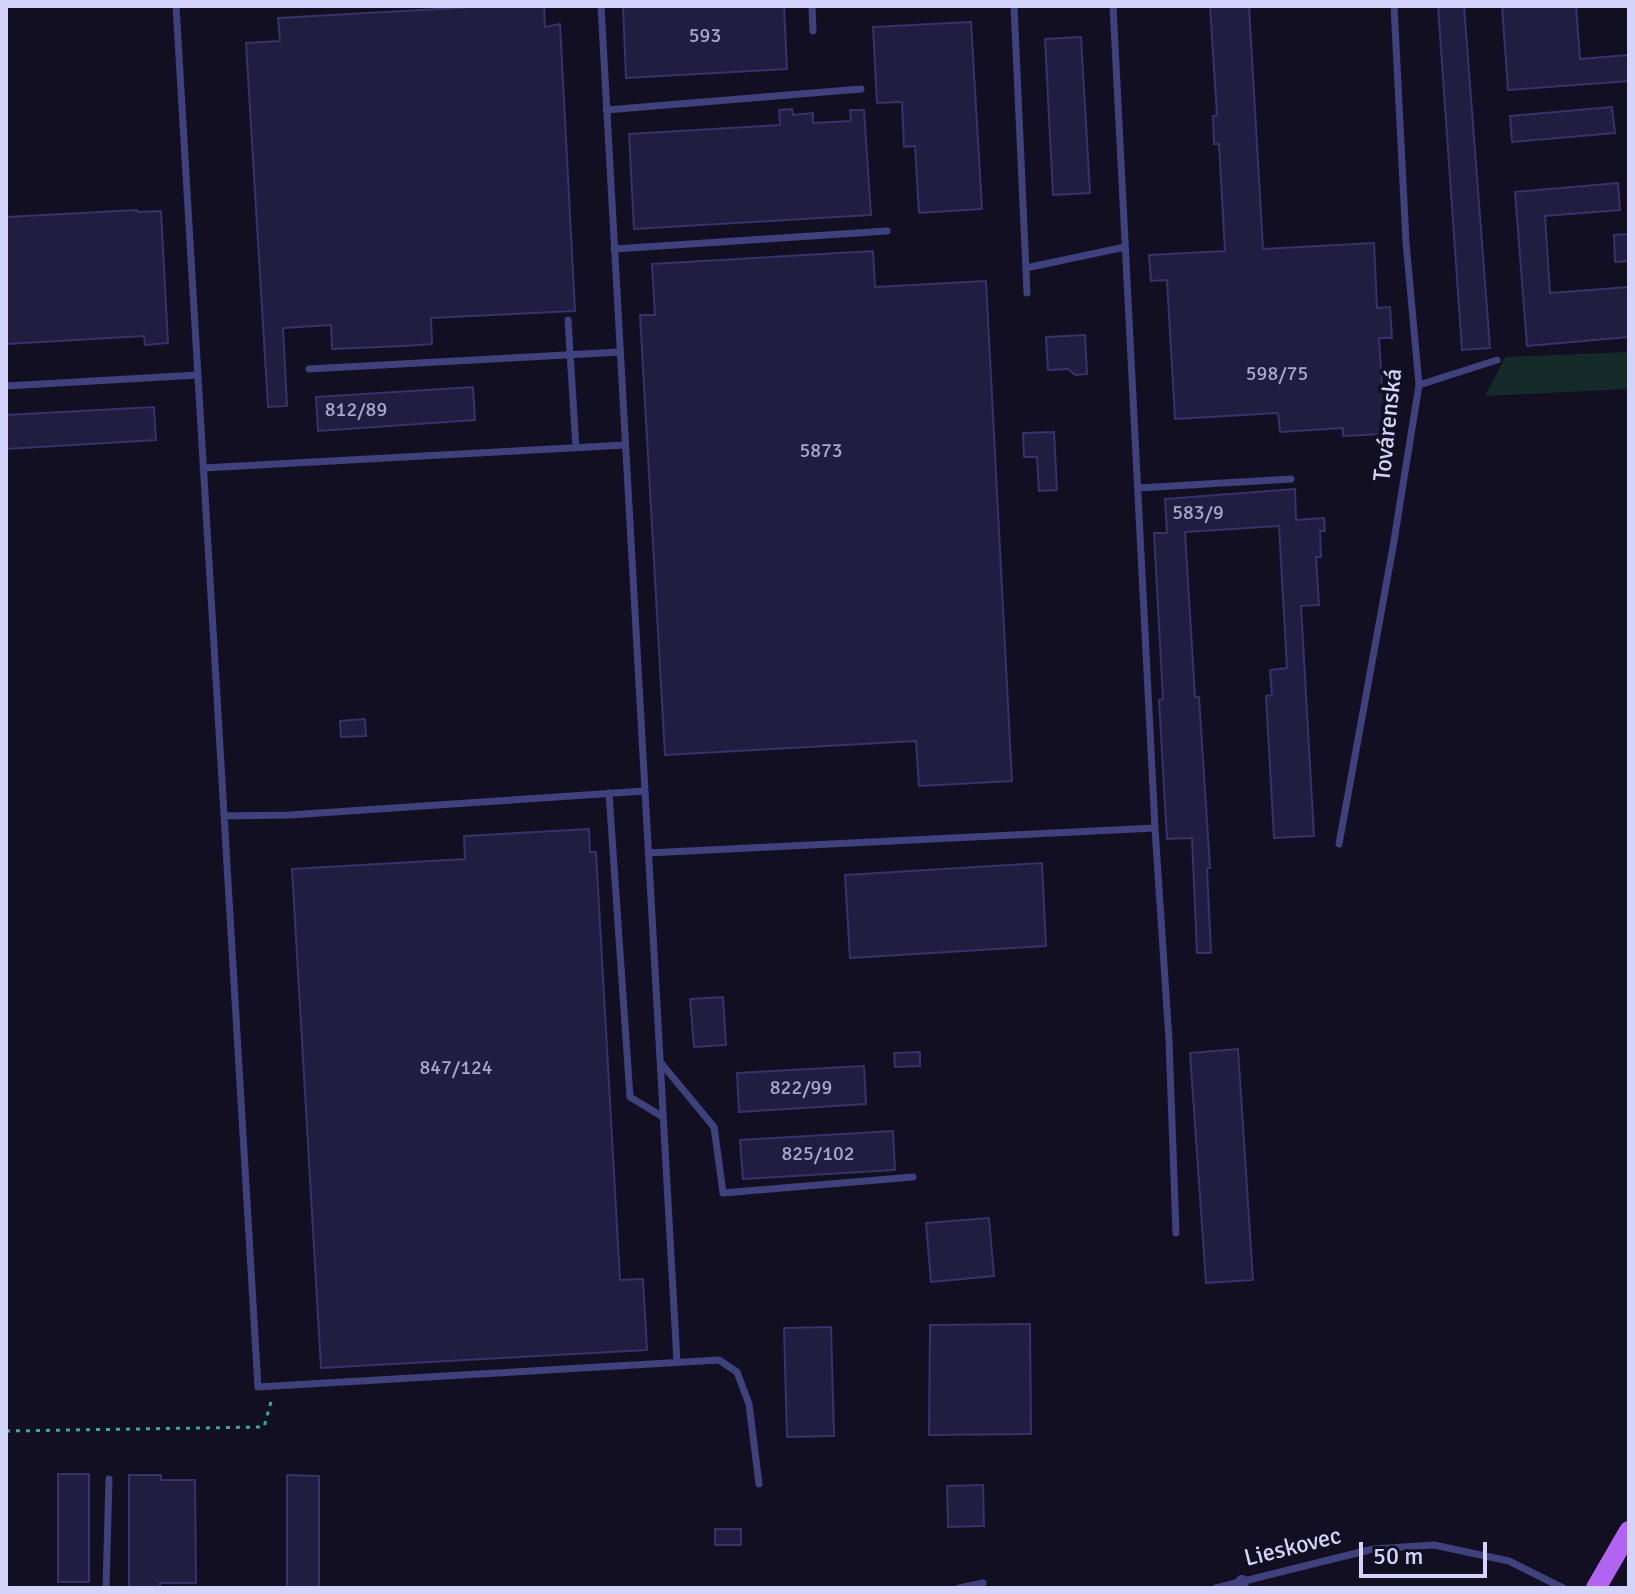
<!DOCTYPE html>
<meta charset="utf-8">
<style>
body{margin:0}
#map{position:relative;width:1635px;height:1594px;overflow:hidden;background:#110f21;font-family:Signika,sans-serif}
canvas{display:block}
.frame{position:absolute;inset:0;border:8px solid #d4d3fb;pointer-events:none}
.scale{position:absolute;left:1359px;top:1542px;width:128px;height:36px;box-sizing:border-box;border:4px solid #d4d3fb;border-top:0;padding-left:10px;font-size:24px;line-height:28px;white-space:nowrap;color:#d4d3fb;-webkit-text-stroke:6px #110f21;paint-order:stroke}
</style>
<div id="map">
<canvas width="1635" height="1594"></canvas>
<div class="frame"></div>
<div class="scale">50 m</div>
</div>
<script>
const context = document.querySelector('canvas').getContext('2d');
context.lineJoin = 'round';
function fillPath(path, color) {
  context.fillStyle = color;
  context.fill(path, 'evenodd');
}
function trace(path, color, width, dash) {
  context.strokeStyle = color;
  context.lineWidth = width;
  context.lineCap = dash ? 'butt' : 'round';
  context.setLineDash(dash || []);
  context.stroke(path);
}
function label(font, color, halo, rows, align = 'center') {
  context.font = font + ' Signika,sans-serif';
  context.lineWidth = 8;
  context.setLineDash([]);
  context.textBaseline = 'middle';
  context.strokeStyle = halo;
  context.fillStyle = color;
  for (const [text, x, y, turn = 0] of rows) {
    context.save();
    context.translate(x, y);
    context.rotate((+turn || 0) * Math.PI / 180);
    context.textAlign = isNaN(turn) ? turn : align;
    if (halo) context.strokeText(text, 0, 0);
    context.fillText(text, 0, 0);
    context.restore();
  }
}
const green = new Path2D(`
 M1629 352V389L1485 396 1505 357Z`);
const building = new Path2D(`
 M491 6H544L545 27 560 24 575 311 431 318 432 344 405 346 332 349 331 325 283 328 287 406 268 407 246 43 280 41 278 18Z
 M623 6H784L787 69 626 78Z
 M1210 6H1249L1263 249 1374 243 1377 308 1390 307 1392 338H1379L1385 434 1343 436V428L1280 432 1278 413 1175 419 1167 280 1151 281 1149 255 1225 251 1219 144H1214L1213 116 1217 115Z
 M1438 6H1464L1490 348 1462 350Z
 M1502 6H1576L1580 59 1629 55V81L1508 90Z
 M971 22 982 209 919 213 915 146 904 147 902 102 877 103 873 27Z
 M1081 37 1090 193 1053 195 1045 39Z
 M1612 107 1615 133 1512 142 1510 116Z
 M792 109 793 115 813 113V123L851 121 850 110H864L871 215 634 229 629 134 780 125 779 110Z
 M1618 183 1620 210 1545 216 1550 293 1629 287V337L1527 346 1515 192Z
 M137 210 138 212 161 211 168 343 145 345 144 336 6 344V217Z
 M1629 234V261L1615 262 1614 235Z
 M873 251 875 287 986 281 1012 781 919 786 916 741 665 755 640 315H655L652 264Z
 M1085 335 1087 374 1075 375 1068 369 1048 370 1046 337Z
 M473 387 475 420 318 431 316 397Z
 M154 407 156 440 6 449V415Z
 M1054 432 1057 490 1039 491 1037 457H1024L1023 433Z
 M1295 489 1296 520 1324 518 1325 531H1320L1321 557H1316L1319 605 1301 606 1314 836 1274 838 1266 696 1272 695 1270 670 1287 668 1279 526 1185 532 1195 697H1199L1210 868H1207L1211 953H1197L1192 838 1167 839 1159 700 1163 699 1154 533H1167L1165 499Z
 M365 719 366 736 341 737 340 721Z
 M589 829 590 852H596L620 1280 643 1279 647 1350 321 1368 292 869 465 859 464 836Z
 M1042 863 1046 946 850 958 845 875Z
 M723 997 726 1045 694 1047 690 999Z
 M1238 1049 1253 1280 1206 1283 1190 1053Z
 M920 1052V1066L895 1067 894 1053Z
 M864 1066 866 1104 739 1112 737 1073Z
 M893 1131 895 1170 743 1179 740 1140Z
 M989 1218 994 1276 931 1282 926 1223Z
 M1030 1324 1031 1434 929 1435 930 1325Z
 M831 1327 834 1436 787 1437 784 1328Z
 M58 1474H89V1582H58Z
 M129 1475H161V1480H195L196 1583H160V1588H129Z
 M287 1475 319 1476V1588H287Z
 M983 1485 984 1526 948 1527 947 1486Z
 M715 1529H741V1545H715Z`);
const path = new Path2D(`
 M6 1431 264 1427 272 1398`);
const service = new Path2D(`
 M176 6 258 1387 719 1360 737 1372 749 1404 759 1484
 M601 6 677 1362
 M812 6 813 31
 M1014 6 1027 293
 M1113 6 1155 828 1169 1040 1176 1233
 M606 110 861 89
 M614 249 887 231
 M1026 268 1125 247
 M568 320 576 448
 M309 369 620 352
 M1419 385 1497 360
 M6 386 198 375
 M203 468 625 445
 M1138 488 1291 479
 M609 793 630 1097 663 1117
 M224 816 290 815 645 791
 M1339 844 1393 547 1419 385 1406 242 1394 6
 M648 853 1155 828
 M661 1063 714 1127 723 1193 913 1177
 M106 1588 109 1479
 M959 1588 983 1583
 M1216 1588 1373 1549 1434 1545 1509 1561 1563 1588`);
const minor = new Path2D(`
 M1241 1588 1242 1582`);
const primary = new Path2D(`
 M1596 1588 1629 1531`);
const numberNames = [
 ["593",705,37],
 ["598/75",1277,375],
 ["812/89",356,411],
 ["5873",821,452],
 ["583/9",1198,514],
 ["847/124",456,1069],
 ["822/99",801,1089],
 ["825/102",818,1155]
];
const streetNames = [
 ["Továrenská",1389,425,-84],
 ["Lieskovec",1293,1548,-14]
];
fillPath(green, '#132a28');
fillPath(building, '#211d40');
trace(building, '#38316a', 2);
trace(path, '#39a999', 3, [4, 6]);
trace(service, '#3f417c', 7);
trace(minor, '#3f417c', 14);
trace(primary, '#b164f1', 20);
label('20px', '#a7a6cc', null, numberNames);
label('24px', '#d4d3fb', '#110f21', streetNames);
</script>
